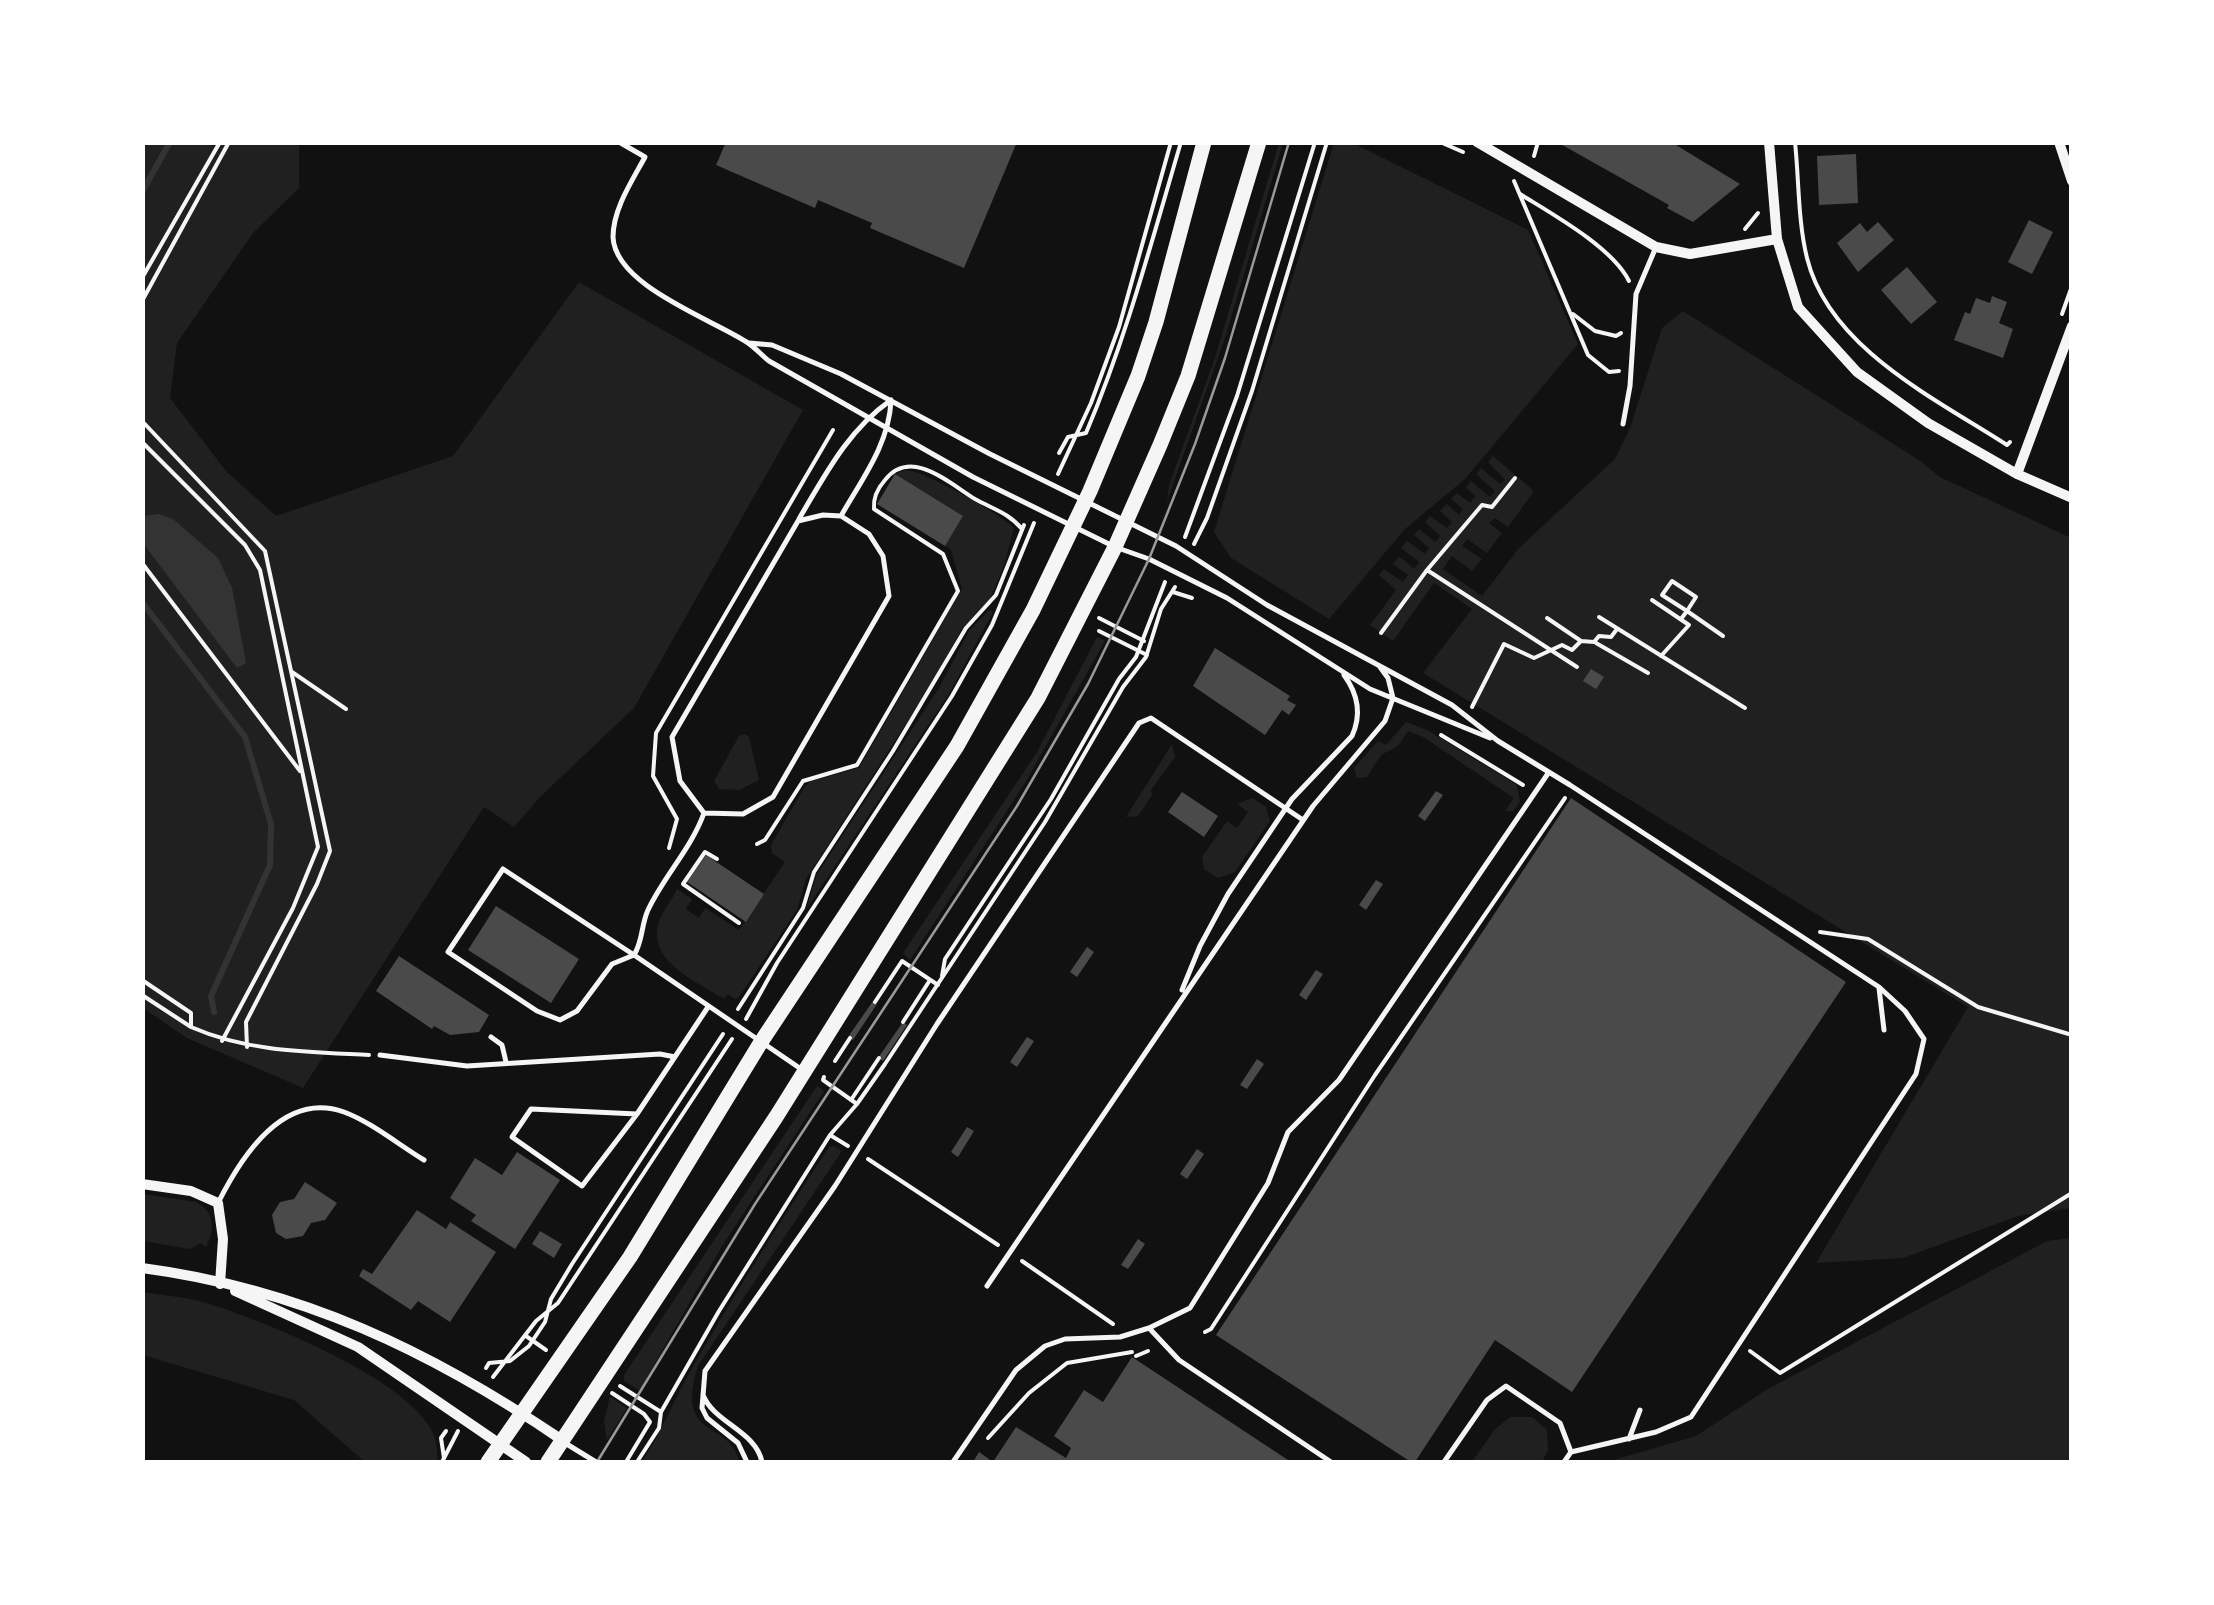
<!DOCTYPE html>
<style>
body{margin:0}
#map{position:relative;width:2214px;height:1605px;overflow:hidden;background:#111;font-family:Commissioner,sans-serif}
canvas{display:block}
.frame{position:absolute;inset:0;border:145px solid #fff;pointer-events:none}
</style>
<div id="map">
<canvas width="2214" height="1605"></canvas>
<div class="frame"></div>
</div>
<script>
const context = document.querySelector('canvas').getContext('2d');
context.lineJoin = 'round';
function fillPath(path, color) {
  context.fillStyle = color;
  context.fill(path, 'evenodd');
}
function trace(path, color, width, dash) {
  context.strokeStyle = color;
  context.lineWidth = width;
  context.lineCap = dash ? 'butt' : 'round';
  context.setLineDash(dash || []);
  context.stroke(path);
}
const green = new Path2D(`
 M143 143H299V188L253 233 177 343 170 398 226 471 276 516 453 456 579 282 803 410 634 708 541 796 514 827 484 807 303 1088 187 1038 143 1008Z
 M1279 143H1283L1225 338 1167 501 1169 485 1215 358Z
 M1334 143H1353L1528 230 1578 344 1465 479 1405 529 1329 619 1231 558 1214 532Z
 M1683 311 1922 462 1940 477 2071 538V1208L2018 1216 1903 1258 1816 1263 1968 1007 1423 673 1472 609 1434 583 1393 641 1370 625 1396 590 1379 575 1384 569 1403 582 1408 575 1393 564 1399 556 1414 569 1419 562 1401 548 1407 541 1425 554 1429 548 1414 535 1419 529 1435 542 1440 536 1425 522 1430 516 1447 528 1452 522 1440 511 1447 504 1459 515 1463 509 1451 499 1457 493 1470 503 1475 496 1466 487 1471 481 1490 497 1495 491 1476 474 1481 468 1500 484 1505 479 1488 462 1493 456 1534 491 1508 527 1495 518 1489 523 1502 533 1487 553 1467 539 1462 546 1482 559 1472 571 1452 556 1443 569 1482 596 1519 548 1615 459 1630 428 1662 328Z
 M906 470C922 470 1004 516 1014 528L1004 566 990 599 961 630 933 682 806 879 797 910 739 997 735 999 728 994 724 999C698 982 649 963 658 925 661 912 672 901 677 889L692 899 686 909 699 918 705 908 739 930 785 862 772 853 771 845 805 786 811 781 859 768 962 589 951 550 945 546 963 516 895 474Z
 M989 610 993 612 949 694 806 910 816 876 939 688 969 631Z
 M1097 637 1105 641 1025 783 910 960 903 953 1037 752Z
 M1406 722 1427 730 1517 785 1520 802 1513 811H1505L1514 798 1423 737 1408 731 1398 746 1381 755 1367 777 1357 778 1354 768 1378 741 1386 745Z
 M745 734 749 737 759 780 739 790 719 789 714 781 739 736Z
 M1172 744 1175 757 1151 790 1152 795 1138 816 1126 817Z
 M1252 798 1266 807 1270 821 1235 872 1218 878 1204 869 1202 857 1227 821 1237 828 1248 812 1237 804Z
 M817 1086 824 1091 722 1246 642 1386 639 1390 624 1381V1375Z
 M834 1146 842 1151 698 1366C673 1442 733 1420 739 1462H642C662 1432 674 1399 692 1368 736 1292 781 1220 829 1147Z
 M143 1194 196 1202C214 1212 216 1229 206 1247L201 1243 190 1249 143 1241Z
 M2071 1238V1462H1607L1696 1436 1766 1390 2047 1241Z
 M142 1292C162 1295 184 1297 203 1302 260 1319 398 1375 429 1426 436 1436 438 1451 437 1462H365L294 1400 143 1355Z
 M610 1397 627 1408 607 1440 604 1421Z
 M1510 1417H1532L1547 1430 1548 1450 1542 1462H1472L1495 1429Z`);
const water = new Path2D(`
 M159 514 173 519 218 558 232 588 246 663 237 668 143 543V516Z`);
const stream = new Path2D(`
 M142 192 170 142
 M142 602 245 737 271 824 270 865 211 996 214 1012`);
const building = new Path2D(`
 M726 142H1017L964 268 870 228 872 223 818 200 815 208 716 165Z
 M1557 142H1671L1740 184 1693 222 1667 208 1669 205Z
 M1856 154 1858 203 1819 205 1817 156Z
 M2029 220 2053 232 2032 274 2008 262Z
 M1878 222 1894 240 1858 272 1837 243 1860 223 1867 232Z
 M1907 267 1937 302 1911 324 1881 290Z
 M1992 296 2007 302 1999 323 2013 329 2003 358 1954 340 1965 312 1970 314 1976 298 1990 303Z
 M895 474 963 516 945 546 877 504Z
 M1215 648 1290 696 1287 700 1296 705 1289 715 1282 710 1265 735 1193 686Z
 M1591 669 1604 677 1596 689 1583 681Z
 M1436 791 1443 795 1425 821 1418 816Z
 M1182 792 1218 816 1204 837 1168 812Z
 M1571 798 1846 982 1572 1392 1495 1340 1415 1462H1411L1216 1335Z
 M706 855 764 894 746 922 687 882Z
 M1376 880 1383 884 1366 910 1359 905Z
 M496 906 579 959 551 1003 468 950Z
 M1087 947 1094 952 1077 977 1070 972Z
 M399 956 489 1015 479 1032 450 1035 434 1026 432 1029 376 991Z
 M1316 970 1323 974 1306 1000 1299 995Z
 M873 1001 877 1004 853 1040 848 1037Z
 M903 1022 907 1025 883 1061 878 1058Z
 M1027 1037 1034 1041 1017 1067 1010 1062Z
 M1257 1059 1264 1064 1247 1089 1240 1085Z
 M967 1127 974 1131 958 1157 951 1152Z
 M1197 1149 1204 1154 1187 1179 1180 1174Z
 M517 1152 560 1180 515 1249 471 1221 476 1215 450 1198 475 1158 502 1175Z
 M305 1182 337 1203 325 1220 311 1223 303 1236 286 1239 276 1233 272 1215 280 1202 294 1199Z
 M417 1210 446 1229 450 1222 496 1252 450 1322 418 1301 411 1310 359 1276 363 1269 372 1274Z
 M540 1231 562 1244 554 1258 532 1244Z
 M1138 1239 1145 1244 1128 1269 1121 1265Z
 M1132 1357 1291 1462H993L1016 1427 1066 1458 1071 1448 1054 1436 1084 1390 1103 1402Z
 M979 1452 993 1462H973Z`);
const path = new Path2D(`
 M1440 142 1463 152
 M1795 142C1799 180 1798 222 1807 258 1829 348 1936 399 2007 445L2010 442
 M1534 156 1538 142
 M1514 181 1588 355 1609 372 1619 371
 M1520 194C1552 214 1612 247 1629 281
 M1745 229 1758 213
 M142 278 220 142
 M142 301 229 142
 M1573 314 1595 331 1616 336 1621 333
 M2062 314 2072 286
 M142 421 265 551 330 851 317 884 246 1022 247 1047
 M142 442 245 545 260 570 318 847 293 908 222 1041
 M1059 453 1068 437 1086 433C1126 339 1152 240 1181 142
 M1058 474 1091 403 1119 327 1171 142
 M1185 537 1237 396 1315 142
 M1194 544 1207 518 1252 391 1327 142
 M142 563 300 771
 M1427 570 1577 667
 M1672 581 1696 597 1687 611 1662 595Z
 M1173 592 1192 598
 M1652 600 1689 625 1661 656
 M1599 617 1745 708
 M1099 618 1144 641
 M1547 618 1581 641
 M1681 619 1687 611 1723 636
 M1099 631 1147 655
 M1381 633 1427 570 1482 505 1492 507 1515 478
 M1596 643 1648 673
 M292 672 346 709
 M1472 707 1504 644 1534 658 1562 645 1572 650 1581 641 1594 642 1599 636 1611 637 1617 629
 M1441 735 1523 785
 M757 844 765 840 803 781 857 765 958 591 943 554 874 509C873 498 877 489 885 480 911 447 949 483 975 499 993 509 1009 513 1022 529
 M669 848 677 819 653 776 656 733 833 430
 M717 859 705 852 683 884 739 923
 M1820 932 1868 939 1978 1007 2072 1035
 M942 976 945 959 1051 799 1119 679 1136 657 1165 582
 M142 980 191 1013V1027C248 1052 308 1052 369 1055
 M142 995 191 1027
 M875 1002 902 961 938 985
 M738 1009 803 908 814 872 893 751 966 628 996 595 1024 525
 M746 1019 777 963 952 696 992 625 1034 523
 M903 1022 930 980
 M835 1061 850 1038
 M824 1077 823 1080 857 1104
 M851 1100 879 1058
 M830 1135 848 1146
 M868 1159 998 1245
 M1022 1261 1113 1324
 M1205 1332 1211 1329 1375 1075 1565 798
 M526 1336 546 1350
 M1750 1351 1780 1373 2072 1193
 M1136 1356 1148 1351
 M486 1368 489 1363 510 1361 529 1346 545 1322 551 1299 572 1264 723 1034
 M493 1377 536 1321 558 1303 732 1039
 M620 1386 661 1412 659 1428 637 1462
 M612 1393 644 1414 650 1422 626 1462
 M661 1412 719 1311 830 1135 857 1104 885 1064 1045 822 1123 687 1146 657 1161 609 1175 587
 M988 1438 1029 1393 1067 1363 1132 1352
 M444 1458 441 1438 446 1431
 M442 1462 458 1431`);
const service = new Path2D(`
 M619 142 645 157C632 181 613 209 613 237 615 285 709 318 745 341 754 346 761 355 769 361L973 477 1115 547 1149 559 1227 598 1370 689 1490 738
 M749 343 772 345 841 374 990 454 1176 546 1267 605 1452 705 1498 741 1570 785 1879 987 1905 1011 1924 1039 1916 1074 1691 1417 1656 1432 1571 1452 1564 1462
 M1623 424 1630 386 1636 294 1656 247
 M823 515 841 516 869 534 883 556 889 596 773 797 743 814 704 813 680 781 672 737 798 521Z
 M841 516C862 479 889 444 891 401
 M799 519C825 475 848 430 891 400
 M704 813C691 849 664 876 648 910 641 925 643 941 634 955L801 1069
 M503 869 634 955 612 964 577 1011 560 1020 537 1011 448 952Z
 M1879 988 1884 1030
 M1182 990 1200 946 1228 894 1292 799 1352 736C1362 714 1358 694 1344 675
 M491 1037 502 1045 506 1062
 M380 1055 467 1066 660 1054 675 1057
 M637 1114 531 1109 512 1137 582 1186 637 1114 708 1007
 M218 1203C241 1157 283 1090 344 1112 371 1122 399 1145 424 1160
 M987 1286 1313 806 1385 721 1393 698 1388 678 1380 667
 M1149 1328 1179 1360 1331 1462
 M703 1395C714 1423 756 1431 762 1462
 M1629 1439 1640 1410
 M565 1443 596 1462
 M747 1462 738 1443 707 1418 702 1408 705 1371 835 1186 937 1024 1139 723 1151 718 1303 820
 M953 1462 1016 1370 1045 1346 1065 1339 1120 1337 1149 1328 1190 1308 1268 1183 1288 1132 1339 1080 1549 772
 M1444 1462 1487 1400 1506 1386 1560 1423 1571 1452`);
const minor = new Path2D(`
 M1477 142 1656 247 1690 254 1777 239 1798 307 1857 372 1928 423 2017 474 2072 498
 M1769 142 1777 239
 M2059 142 2072 181
 M2017 474 2072 326
 M142 1184 191 1191 218 1203 223 1239 220 1284
 M142 1268C301 1289 431 1351 562 1440
 M235 1291 358 1347 526 1462`);
const secondary = new Path2D(`
 M488 1462 630 1257 761 1042 957 746 1033 610 1090 491 1138 376 1156 322 1204 142
 M548 1462 776 1117 1038 698 1115 547 1160 445 1188 376 1259 142`);
const tram = new Path2D(`
 M597 1462 755 1204 1017 806 1088 684 1149 559 1195 444 1225 358 1289 142`);
fillPath(green, '#202020');
fillPath(water, '#333');
trace(stream, '#333', 6);
fillPath(building, '#4a4a4a');
trace(path, '#f5f5f5', 4);
trace(service, '#f5f5f5', 5);
trace(minor, '#f5f5f5', 10);
trace(secondary, '#f5f5f5', 15);
trace(tram, '#9a9a9a', 2.5);
</script>
